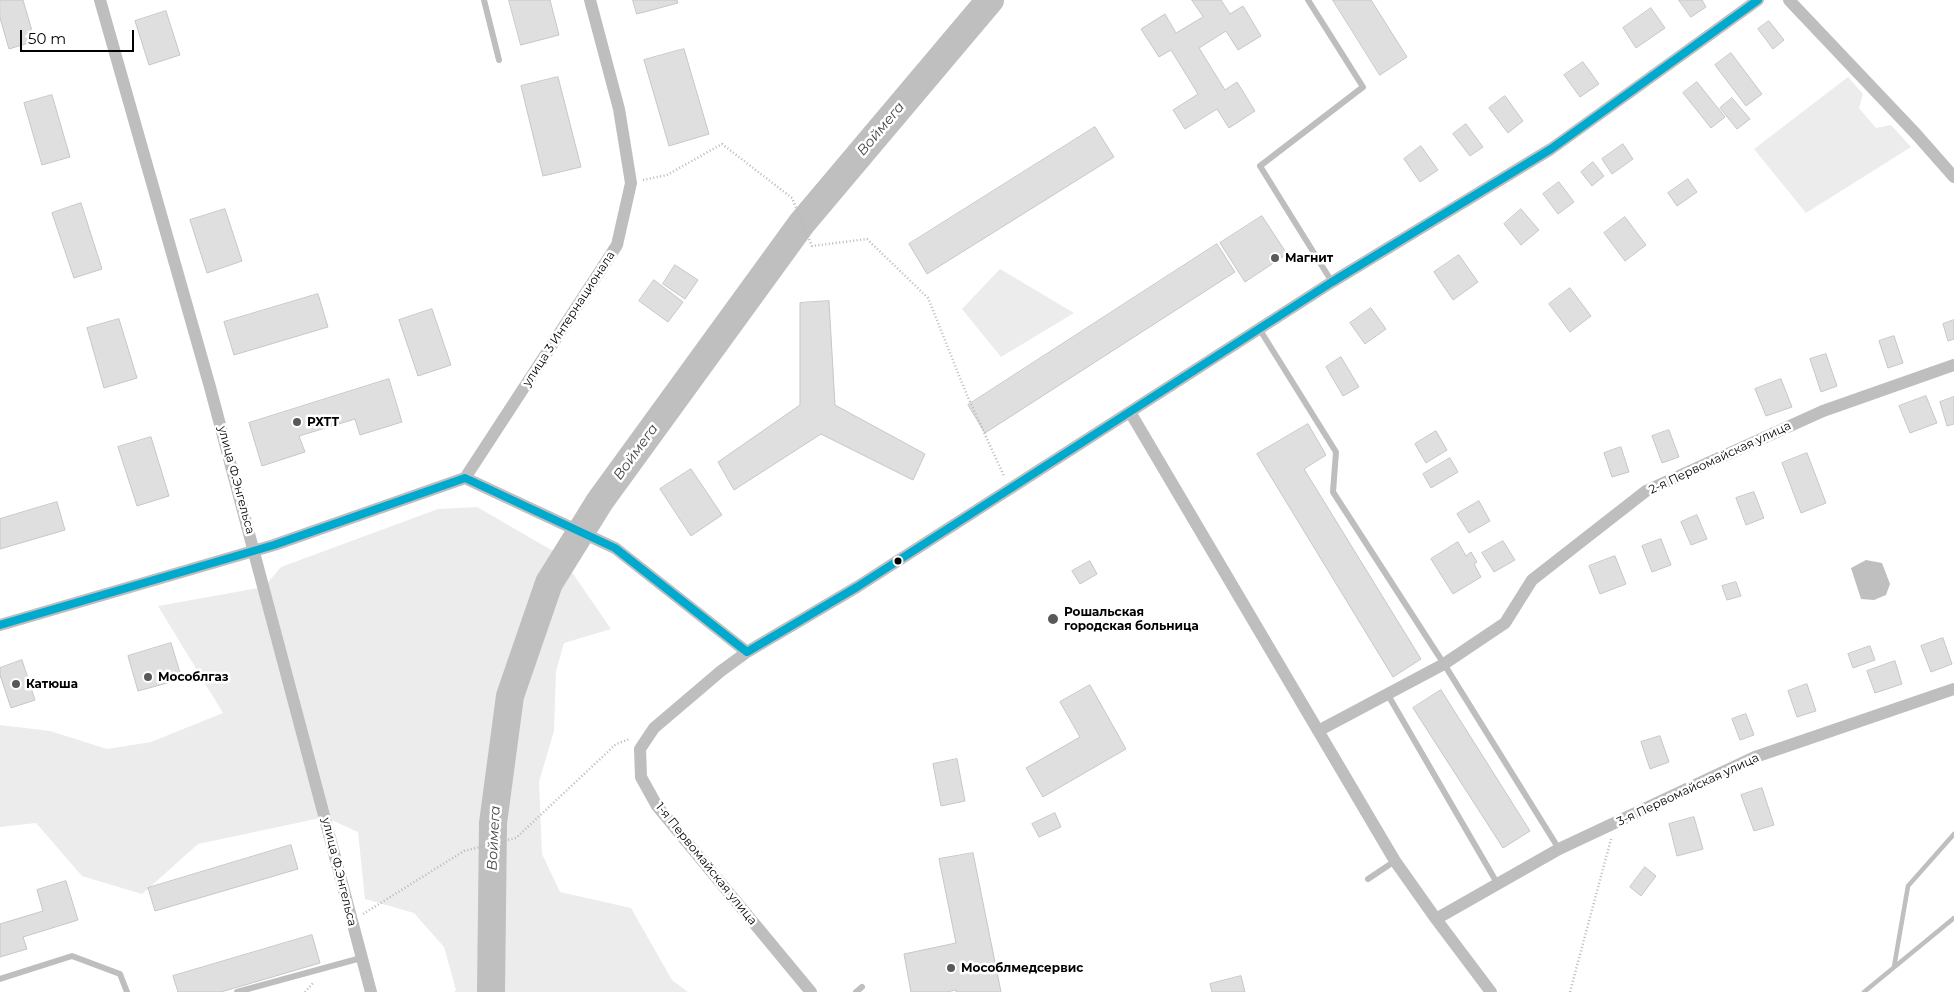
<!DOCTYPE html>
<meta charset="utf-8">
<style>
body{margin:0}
#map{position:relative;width:1954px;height:992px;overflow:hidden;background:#fff;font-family:Montserrat,sans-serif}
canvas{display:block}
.scale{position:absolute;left:20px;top:30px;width:114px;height:22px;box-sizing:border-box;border:2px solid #000;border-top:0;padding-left:6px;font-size:15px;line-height:18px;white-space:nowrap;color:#000;-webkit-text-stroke:4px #fff;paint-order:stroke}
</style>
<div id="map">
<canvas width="1954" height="992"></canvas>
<div class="scale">50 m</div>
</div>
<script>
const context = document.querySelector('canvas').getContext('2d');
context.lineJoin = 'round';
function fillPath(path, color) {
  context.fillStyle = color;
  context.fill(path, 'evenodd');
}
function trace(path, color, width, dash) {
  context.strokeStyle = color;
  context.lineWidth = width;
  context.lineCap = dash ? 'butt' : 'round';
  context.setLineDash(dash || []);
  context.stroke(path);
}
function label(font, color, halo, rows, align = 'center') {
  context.font = font + ' Montserrat,sans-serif';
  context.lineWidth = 5;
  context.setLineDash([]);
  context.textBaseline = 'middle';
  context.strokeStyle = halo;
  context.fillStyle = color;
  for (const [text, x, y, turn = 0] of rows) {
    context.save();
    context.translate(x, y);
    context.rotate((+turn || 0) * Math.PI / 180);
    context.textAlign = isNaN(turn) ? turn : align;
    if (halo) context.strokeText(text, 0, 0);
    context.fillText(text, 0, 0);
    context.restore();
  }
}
const green = new Path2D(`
 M1848 77 1863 94 1859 108 1876 128 1891 125 1911 147 1806 213 1754 149Z
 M1000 269 1074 313 1001 357 962 309Z
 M477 507 560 555 611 629 564 643 556 671 554 731 539 782 542 854 560 892 631 908 672 980 688 992H454L456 990 444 947 414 913 365 899 358 832 325 817 198 844 142 894 82 876 36 823 0 827V725L50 731 107 749 151 742 223 713 158 606 264 587 281 567 438 509Z`);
const water = new Path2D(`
 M1866 560 1882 563 1890 584 1886 595 1874 600 1861 599 1851 568Z`);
const stream = new Path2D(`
 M1894 967 1908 886 1954 834
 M1864 992 1954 918`);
const river = new Path2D(`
 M491 992 493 823 510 696 549 583 600 501 802 223 990 0`);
const building = new Path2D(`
 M0 0H23L35 41 9 49 0 18Z
 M509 0H550L559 35 521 45Z
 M633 0H677L678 3 637 14Z
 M1192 0H1221L1230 14 1243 6 1261 36 1238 50 1226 31 1199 48 1225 90 1237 82 1255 111 1229 128 1217 109 1185 129 1173 110 1198 94 1171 50 1159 57 1141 29 1165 14 1176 33 1203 17Z
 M1333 0H1371L1407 57 1380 75Z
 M1679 0H1702L1706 7 1691 17Z
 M1651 8 1665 28 1636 48 1623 28Z
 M166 11 180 55 149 65 135 21Z
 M1769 21 1784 40 1773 49 1758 29Z
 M684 49 709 134 669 146 644 60Z
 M1731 53 1762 94 1746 106 1715 65Z
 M1583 62 1599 84 1580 97 1564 75Z
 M558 77 581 167 543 176 521 86Z
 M1697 82 1725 117 1711 128 1683 93Z
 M52 95 70 157 42 165 24 103Z
 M1505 96 1523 121 1508 133 1489 108Z
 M1732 98 1750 119 1737 129 1720 108Z
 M1466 124 1483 147 1470 156 1453 134Z
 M1095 127 1114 157 927 274 909 244Z
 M1623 144 1633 159 1612 174 1602 159Z
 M1421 146 1438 170 1420 182 1404 159Z
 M1593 162 1604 176 1592 186 1581 172Z
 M1688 179 1697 192 1677 206 1668 193Z
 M1559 182 1574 202 1558 214 1543 194Z
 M81 203 102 269 74 278 52 213Z
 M225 209 242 261 207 273 190 220Z
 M1521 209 1539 230 1521 245 1504 224Z
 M1262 216 1287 254 1245 282 1220 243Z
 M1625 217 1646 245 1625 261 1604 233Z
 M1217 244 1235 272 985 433 968 405Z
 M1459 255 1478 282 1453 300 1434 272Z
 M675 265 698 280 685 299 663 284Z
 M654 280 683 302 668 322 639 301Z
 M1570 288 1591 316 1570 332 1549 304Z
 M318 294 328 327 234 355 224 322Z
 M829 301 835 405 925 454 913 480 821 434 734 490 718 462 800 405V303Z
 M1371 308 1386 329 1365 344 1350 323Z
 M432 309 451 365 418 376 399 320Z
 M119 319 137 378 104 388 87 328Z
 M1954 320V339L1948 341 1943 324Z
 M1894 336 1903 363 1888 368 1879 341Z
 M1826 354 1837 386 1821 392 1810 359Z
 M1341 357 1359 387 1343 396 1326 367Z
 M389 379 402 422 360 435 355 419 299 436 305 452 262 466 249 423Z
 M1781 379 1792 407 1766 416 1755 389Z
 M1926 396 1937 423 1910 433 1899 406Z
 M1954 397V424L1947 426 1940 402Z
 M1308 424 1326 455 1304 469 1421 659 1393 677 1257 454Z
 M1669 430 1679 457 1662 463 1652 436Z
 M1436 431 1447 450 1426 463 1415 444Z
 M151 437 169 496 137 506 118 447Z
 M1621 447 1629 472 1612 477 1604 453Z
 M1807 453 1826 503 1801 513 1782 463Z
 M1450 458 1458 472 1431 488 1423 474Z
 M691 469 722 515 691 536 660 489Z
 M1754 492 1764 518 1746 525 1736 498Z
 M1479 501 1490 521 1469 533 1457 514Z
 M57 502 65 530 0 549V519Z
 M1697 515 1707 539 1691 545 1681 522Z
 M1661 539 1671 565 1652 572 1642 546Z
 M1503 541 1515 560 1494 572 1482 553Z
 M1458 542 1466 556 1471 552 1477 562 1474 564 1481 577 1453 594 1431 559Z
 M1615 556 1626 584 1600 594 1589 566Z
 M1090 561 1097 574 1080 584 1072 571Z
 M1736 582 1741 596 1727 600 1722 586Z
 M1943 638 1952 664 1931 672 1921 646Z
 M171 643 182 679 138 691 128 656Z
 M1870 646 1875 660 1853 668 1848 654Z
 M22 660 35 700 11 708 0 675V668Z
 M1895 661 1902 684 1875 693 1867 671Z
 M1807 684 1816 711 1797 717 1788 691Z
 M1090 685 1126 749 1043 797 1026 768 1080 737 1060 702Z
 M1441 690 1530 831 1503 848 1413 708Z
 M1746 714 1754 735 1740 740 1732 719Z
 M1660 736 1669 762 1650 769 1641 742Z
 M957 759 965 801 941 806 933 764Z
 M1762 788 1774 825 1754 831 1741 795Z
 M1055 813 1061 827 1039 837 1032 824Z
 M1694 817 1703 849 1677 856 1669 824Z
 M291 845 298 869 155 911 148 888Z
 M973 853 1001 992H956V990L947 992H911L904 954 956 943 939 859Z
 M1645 867 1656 876 1641 896 1630 887Z
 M66 881 78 920 23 937 27 949 0 957V924L43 911 37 890Z
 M312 935 320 963 221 992H178L173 976Z
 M1241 976 1245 992H1212L1210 984Z`);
const path = new Path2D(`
 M643 180 667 175 722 144 792 198 812 246 867 239 928 298 966 393 1004 476
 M363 914 464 851 516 838 616 744 630 739
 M305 992 314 982
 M1570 992 1611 839`);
const lane = new Path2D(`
 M484 0 499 60
 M1308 0 1363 87 1260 166 1332 282
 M1260 330 1336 452 1333 492 1444 664 1559 849
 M1388 695 1497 883
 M1368 879 1395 861
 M0 979 72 956 120 974 127 992
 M237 992 361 958
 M856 992 862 987`);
const street = new Path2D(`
 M100 0 210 387 371 992
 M1789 0 1916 134 1954 177
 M1130 412 1395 861 1436 919 1491 992
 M465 478 617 245 631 183 619 109 590 0
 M0 625 274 545 465 478 615 548 747 652
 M1318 731 1444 664 1505 623 1532 580 1646 491 1823 411 1954 365
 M1436 919 1559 849 1755 757 1954 689
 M811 992 657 806 641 777 640 749 654 728 721 671 747 652 857 587 1332 282 1551 149 1758 0`);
const bus1 = new Path2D(`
 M0 625 274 545 465 478 615 548 747 652 857 587 1332 282 1551 149 1758 0`);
const markers = [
 [1275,258,5,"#595959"],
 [297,422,5,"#595959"],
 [898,561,4.5,"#000"],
 [1053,619,6,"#595959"],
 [148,677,5,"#595959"],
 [16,684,5,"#595959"],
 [951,968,5,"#595959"]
];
const poiNames = [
 ["Магнит",1285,258],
 ["РХТТ",307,422],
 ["Рошальская",1064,612],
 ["городская больница",1064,626],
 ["Мособлгаз",158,677],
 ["Катюша",26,684],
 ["Мособлмедсервис",961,968]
];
const streetNames = [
 ["улица 3 Интернационала",569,319,-57],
 ["2-я Первомайская улица",1720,458,-25],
 ["улица Ф.Энгельса",236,480,75],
 ["3-я Первомайская улица",1688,790,-25],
 ["1-я Первомайская улица",706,864,51],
 ["улица Ф.Энгельса",339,872,76]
];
const waterNames = [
 ["Воймега",881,129,-50],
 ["Воймега",636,452,-54],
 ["Воймега",494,838,-87]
];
fillPath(green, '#ececec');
fillPath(water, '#bfbfbf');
trace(stream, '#bfbfbf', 4.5);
trace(river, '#bfbfbf', 28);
fillPath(building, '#dfdfdf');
trace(building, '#c7c7c7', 1);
trace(path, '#b9b9b9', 2.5, [1, 2.5]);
trace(lane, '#bebebe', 6);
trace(street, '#bebebe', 12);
trace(bus1, '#00a9ce', 8);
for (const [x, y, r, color] of markers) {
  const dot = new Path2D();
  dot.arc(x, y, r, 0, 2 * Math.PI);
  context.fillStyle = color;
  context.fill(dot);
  trace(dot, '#fff', 2);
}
label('bold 12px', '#000', '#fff', poiNames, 'left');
label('12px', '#000', '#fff', streetNames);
label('italic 14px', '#444', '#fff', waterNames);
</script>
